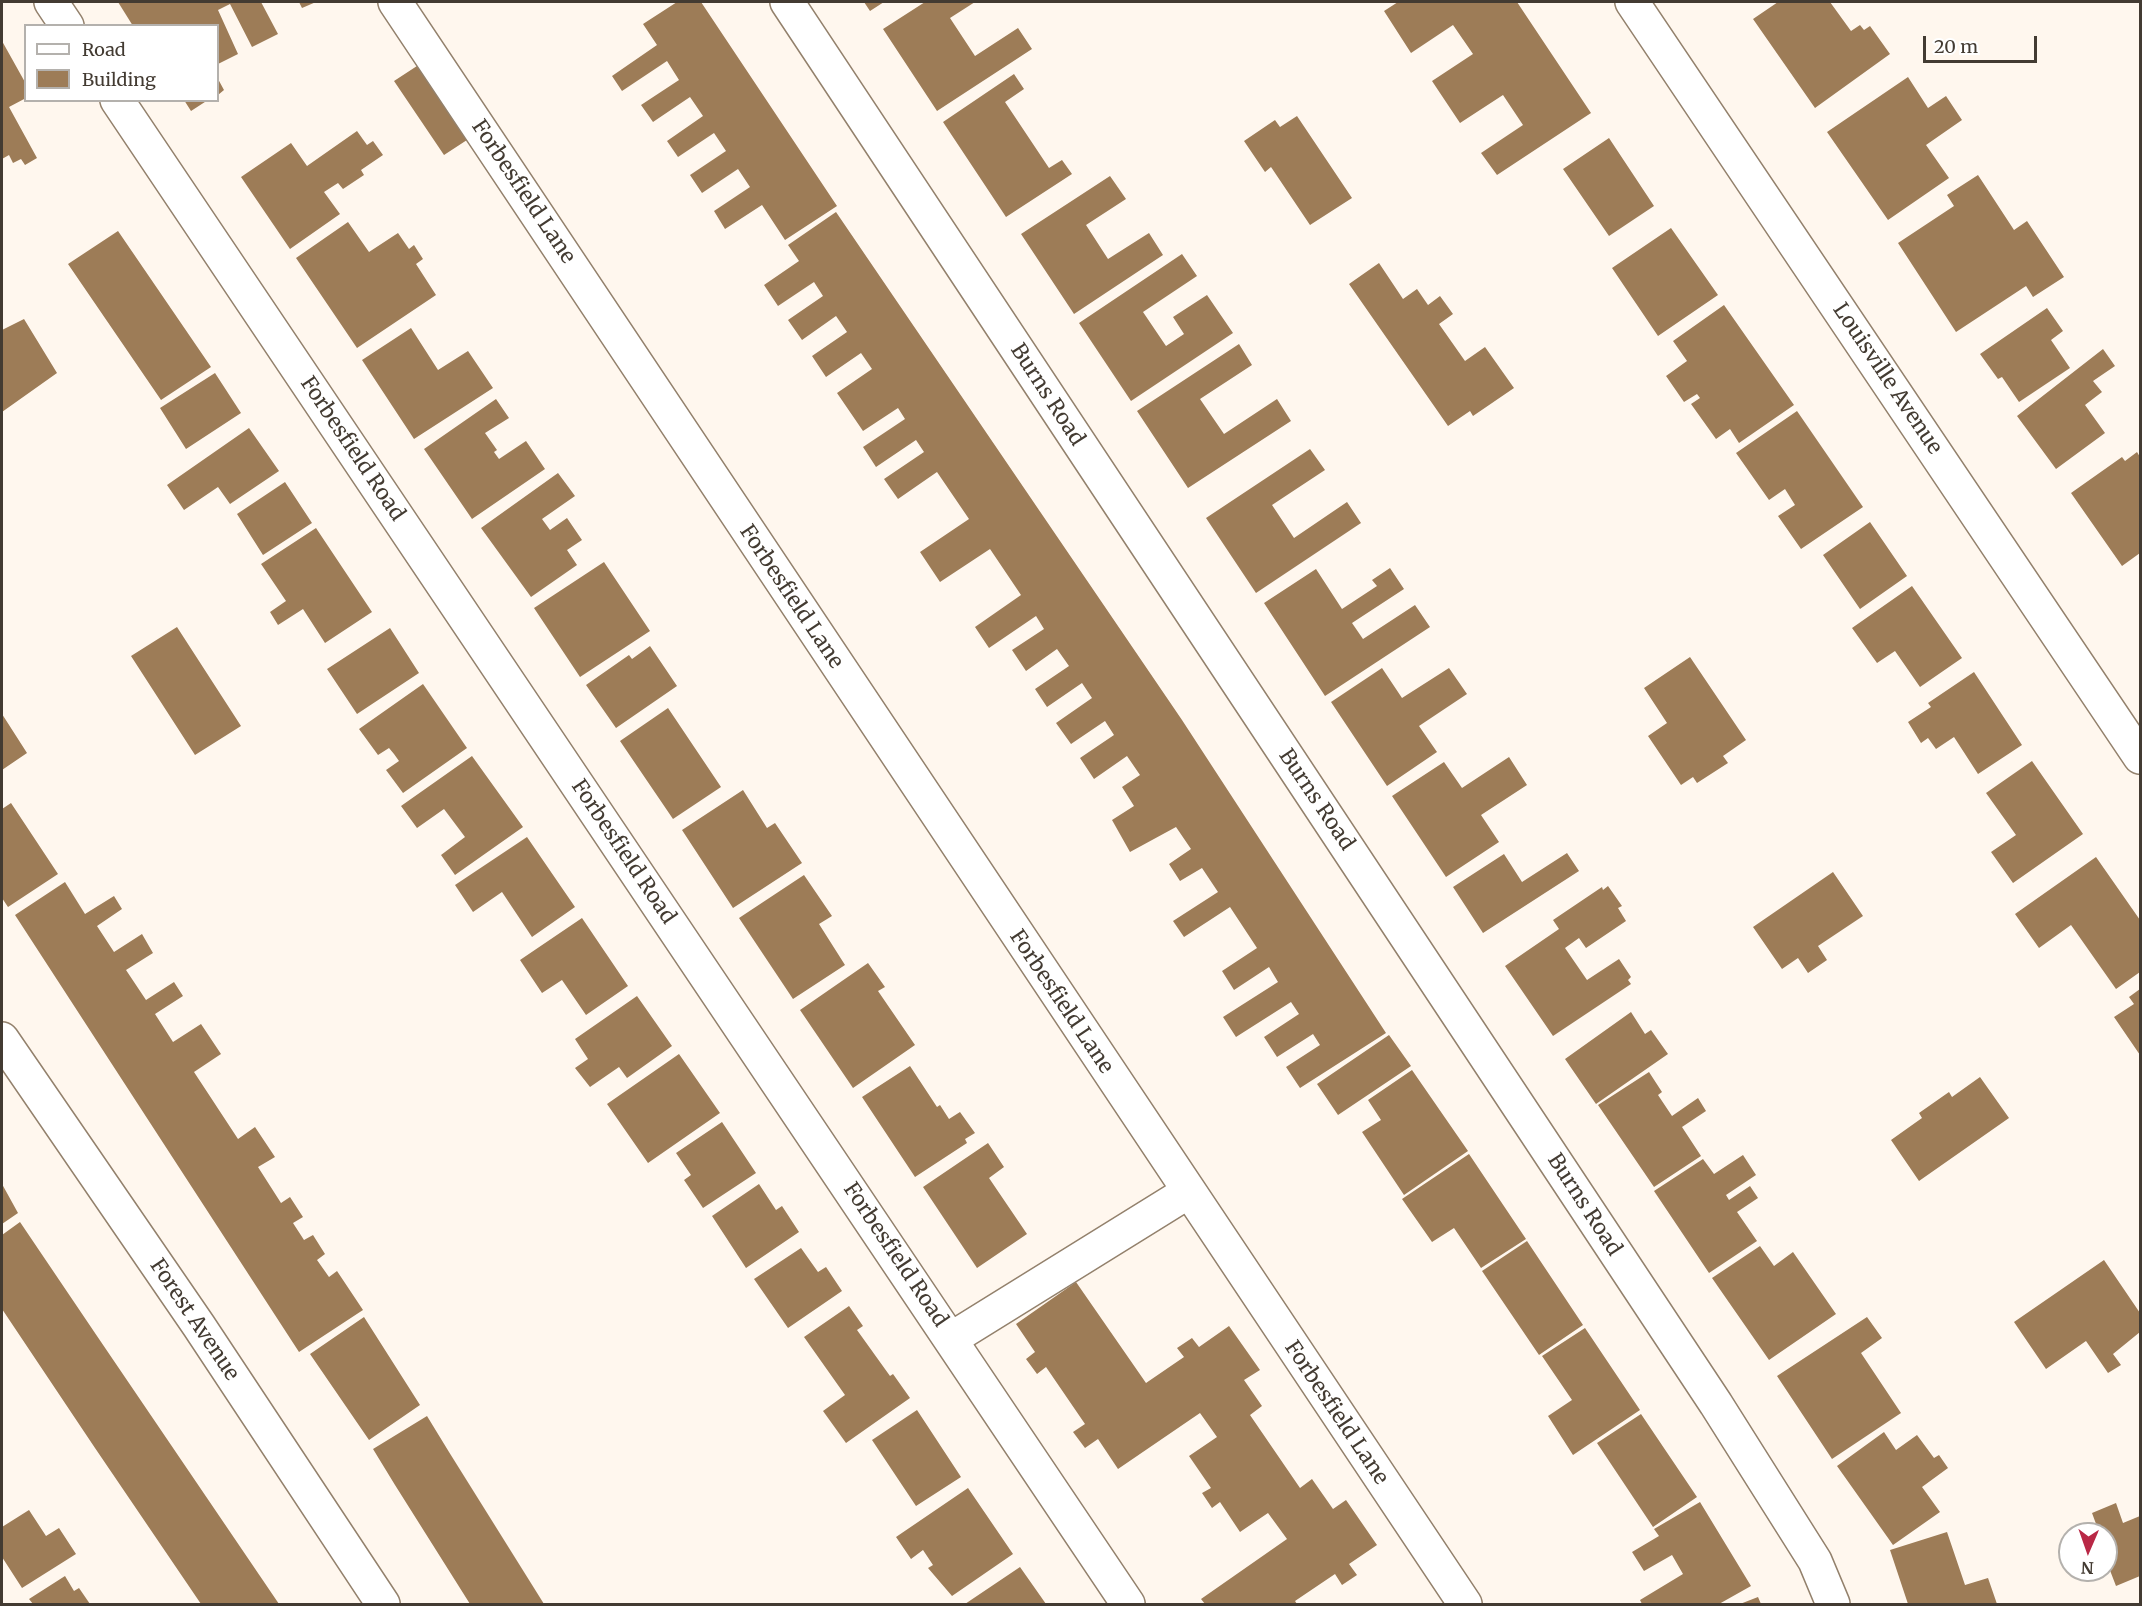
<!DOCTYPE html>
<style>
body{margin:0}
#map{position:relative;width:2142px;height:1606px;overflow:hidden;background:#fff7ee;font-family:Merriweather,serif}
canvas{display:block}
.frame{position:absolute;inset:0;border:3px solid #433b32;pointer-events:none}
.legend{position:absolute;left:24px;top:24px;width:195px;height:78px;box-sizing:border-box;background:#fff;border:2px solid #b4b1ad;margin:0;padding:8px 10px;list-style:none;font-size:18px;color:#433b32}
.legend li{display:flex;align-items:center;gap:12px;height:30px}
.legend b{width:30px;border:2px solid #b4b1ad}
.north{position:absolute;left:2058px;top:1522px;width:60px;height:60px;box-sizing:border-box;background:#fff;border:2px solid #b4b1ad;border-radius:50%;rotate:182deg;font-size:16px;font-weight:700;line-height:24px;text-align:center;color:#433b32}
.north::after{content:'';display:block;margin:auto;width:21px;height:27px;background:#b92846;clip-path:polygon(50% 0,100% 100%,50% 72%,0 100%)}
.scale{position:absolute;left:1923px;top:36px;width:114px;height:27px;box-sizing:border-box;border:3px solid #433b32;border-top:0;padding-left:8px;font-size:18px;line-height:21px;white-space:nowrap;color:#433b32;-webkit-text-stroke:4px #fff;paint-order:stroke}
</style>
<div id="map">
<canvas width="2142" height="1606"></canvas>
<div class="frame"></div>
<ul class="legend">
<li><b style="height:8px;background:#fff"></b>Road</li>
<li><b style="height:16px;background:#9d7c57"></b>Building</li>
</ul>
<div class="north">N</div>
<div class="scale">20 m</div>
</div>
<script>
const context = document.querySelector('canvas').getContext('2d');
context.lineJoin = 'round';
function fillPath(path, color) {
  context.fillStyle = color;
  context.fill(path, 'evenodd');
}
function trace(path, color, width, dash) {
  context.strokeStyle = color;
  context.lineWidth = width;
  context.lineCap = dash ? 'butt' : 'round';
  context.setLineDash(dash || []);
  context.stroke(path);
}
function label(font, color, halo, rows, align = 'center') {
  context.font = font + ' Merriweather,serif';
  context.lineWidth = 6;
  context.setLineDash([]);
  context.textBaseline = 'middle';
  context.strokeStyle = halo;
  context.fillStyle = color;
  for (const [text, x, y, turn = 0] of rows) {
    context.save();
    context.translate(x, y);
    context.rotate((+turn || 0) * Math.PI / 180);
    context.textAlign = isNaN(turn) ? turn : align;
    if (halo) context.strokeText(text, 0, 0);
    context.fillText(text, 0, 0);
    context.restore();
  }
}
const building = new Path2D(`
 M118 2H261L278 34 252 47 230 4 218 10 238 54 218 64V26H133Z
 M299 2H316L302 8Z
 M677 2H701L837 206 785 240 762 205 725 229 714 211 750 187 738 169 702 193 690 175 726 151 714 133 678 157 667 141 703 116 690 97 653 122 641 105 679 80 667 61 622 91 612 76 657 45 643 24Z
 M864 2H884L870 11Z
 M925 2H975L950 18 975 56 1018 28 1032 49 937 111 883 29Z
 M1398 2H1517L1591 113 1497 175 1481 153 1523 125 1503 95 1460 123 1432 81 1473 54 1453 25 1411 53 1384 11Z
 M1778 2H1830L1851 31 1860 25 1864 30 1870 26 1890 54 1815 108 1753 19Z
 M2 41 26 84V98L9 107 37 158 25 165 21 159 13 163 9 155 2 159Z
 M417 66 467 140 444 155 394 81Z
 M1014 74 1024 89 1005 102 1049 168 1062 160 1072 174 1006 217 943 122Z
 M1908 77 1928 108 1946 96 1962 120 1926 145 1949 178 1888 220 1827 132Z
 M218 79 224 90 218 95Z
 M184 100H208L191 111Z
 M1297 116 1352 198 1310 225 1271 167 1265 172 1244 141 1275 120 1280 127Z
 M357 131 367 145 373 141 383 155 361 170 364 175 343 189 338 183 324 192 340 214 290 249 241 177 291 143 307 166Z
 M1609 138 1654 206 1609 236 1563 169Z
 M1978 175 2014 230 2027 221 2064 277 2033 297 2026 286 1956 332 1898 243 1954 206 1947 195Z
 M1110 176 1126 199 1086 225 1108 259 1149 233 1163 255 1074 314 1021 234Z
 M836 212 1182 720 1386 1033 1300 1088 1286 1067 1320 1045 1313 1034 1277 1057 1264 1037 1299 1014 1291 1002 1236 1037 1223 1017 1278 982 1269 967 1234 990 1222 971 1257 948 1230 907 1184 937 1173 921 1218 892 1202 868 1180 881 1169 864 1191 849 1176 827 1130 852 1112 820 1134 806 1122 787 1140 775 1127 756 1094 779 1080 758 1114 735 1105 721 1071 744 1056 723 1092 698 1082 683 1047 707 1035 689 1069 666 1057 649 1026 671 1012 650 1044 629 1036 616 989 648 975 627 1021 595 990 549 940 582 920 552 969 519 937 472 898 499 884 479 924 452 916 440 876 467 863 447 905 419 898 408 863 431 837 393 872 369 861 353 826 377 812 356 847 332 836 316 802 340 788 320 823 296 814 282 778 306 764 285 799 261 788 245Z
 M348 222 369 252 398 233 409 249 414 245 423 259 416 264 436 295 357 348 296 258Z
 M1671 228 1718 295 1658 336 1612 268Z
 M118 231 211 367 161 400 68 264Z
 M1182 254 1197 276 1143 312 1166 346 1184 334 1173 317 1207 295 1233 333 1131 401 1079 323Z
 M1379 263 1403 299 1417 289 1428 305 1440 296 1453 314 1439 324 1465 361 1485 347 1514 388 1473 416 1470 411 1448 426 1349 284Z
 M1724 305 1794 405 1739 443 1730 429 1716 439 1691 404 1700 398 1697 394 1684 402 1666 376 1687 361 1673 341Z
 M2047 308 2063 331 2051 340 2070 368 2019 402 2002 377 1998 379 1980 354Z
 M24 319 57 373 2 412V330Z
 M411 328 438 370 468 351 493 388 414 439 362 360Z
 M1239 344 1252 365 1200 399 1224 434 1277 399 1291 421 1188 488 1137 411Z
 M2103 349 2115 366 2093 381 2102 392 2085 405 2105 433 2056 469 2017 416Z
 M215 373 241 413 186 449 160 408Z
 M496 399 509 418 485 433 497 450 494 452 499 459 526 441 545 469 472 519 424 449Z
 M1797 411 1863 507 1801 549 1778 516 1795 505 1785 489 1769 500 1736 453Z
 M249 428 279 471 230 504 218 487 184 510 167 485Z
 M1310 449 1325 470 1272 505 1294 538 1347 502 1361 523 1256 593 1206 518Z
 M2137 452 2140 457V553L2122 566 2071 493 2122 457 2125 461Z
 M558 473 575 496 542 519 550 530 567 518 582 540 567 550 577 565 531 597 481 528Z
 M285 482 312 523 263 555 237 514Z
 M1870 522 1907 576 1860 609 1823 555Z
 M316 528 372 612 325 643 303 609 278 625 270 612 286 601 261 564Z
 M604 562 650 631 580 677 534 608Z
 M1390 568 1404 589 1352 623 1363 639 1415 605 1430 627 1325 696 1264 603 1316 569 1342 609 1377 586 1372 580Z
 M1912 586 1962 658 1920 687 1895 651 1877 663 1852 628Z
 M177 627 241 726 195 755 131 656Z
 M390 628 419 673 357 714 327 669Z
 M650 646 677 686 616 728 586 685 629 655 632 659Z
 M1690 657 1746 740 1723 756 1728 763 1697 783 1693 777 1681 785 1648 736 1667 723 1644 688Z
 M1382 668 1402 698 1449 668 1467 694 1419 726 1437 752 1387 786 1331 702Z
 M1974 672 2022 745 1978 774 1954 737 1936 749 1928 738 1921 743 1908 722 1931 707 1928 703Z
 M423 684 467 748 403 793 386 770 399 761 394 754 389 748 378 755 359 729Z
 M668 708 721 787 673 819 620 741Z
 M2 714 27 753 2 770Z
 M472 756 523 827 455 875 441 855 465 837 444 809 417 828 401 806Z
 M1509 757 1527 785 1481 815 1499 842 1446 877 1392 796 1444 762 1462 788Z
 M2032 761 2083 834 2013 883 1991 852 2016 835 1986 793Z
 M743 790 767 828 775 823 802 863 733 908 682 830Z
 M11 803 58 874 8 907 2 898V809Z
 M527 837 575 907 532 937 502 892 473 912 455 885Z
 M1567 853 1579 871 1483 933 1453 887 1504 854 1522 882Z
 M2096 857 2140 920V972L2116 989 2071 925 2039 948 2015 914Z
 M1833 872 1863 916 1818 946 1827 960 1808 973 1798 958 1782 969 1753 927Z
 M804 875 832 916 819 924 845 965 793 999 739 918Z
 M65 882 85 914 114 896 122 909 97 926 114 952 142 934 153 953 126 970 146 1000 174 982 183 996 155 1014 173 1042 201 1024 221 1054 194 1072 238 1139 255 1127 275 1157 258 1167 281 1203 290 1197 303 1217 293 1223 304 1240 313 1235 325 1254 317 1260 329 1277 337 1271 363 1310 299 1352 15 915Z
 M1608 886 1622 906 1618 908 1626 921 1586 948 1579 938 1565 948 1587 980 1619 959 1631 977 1628 980 1631 984 1553 1036 1505 966 1559 929 1553 920 1602 887 1603 890Z
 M582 918 628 986 586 1015 562 980 542 993 520 960Z
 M868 963 885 987 878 991 915 1045 853 1088 800 1010Z
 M2140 989V1055L2114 1017 2134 1004 2129 997Z
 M637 996 672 1046 627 1078 619 1067 590 1087 575 1068 588 1059 575 1039Z
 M1631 1012 1645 1034 1651 1030 1668 1054 1596 1104 1565 1059Z
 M1389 1035 1411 1066 1338 1115 1317 1084Z
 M679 1054 720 1113 648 1163 607 1104Z
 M910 1066 937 1107 940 1105 949 1119 960 1112 975 1133 965 1139 967 1143 915 1177 862 1097Z
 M1412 1070 1468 1151 1404 1195 1362 1132 1381 1120 1368 1100Z
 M1649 1072 1662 1092 1658 1095 1672 1116 1698 1098 1706 1111 1682 1127 1701 1156 1654 1187 1598 1105Z
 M1980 1077 2009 1118 1919 1181 1891 1140 1922 1118 1919 1113 1949 1092 1952 1097Z
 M722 1122 756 1173 703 1208 684 1180 691 1175 676 1153Z
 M988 1143 1004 1167 989 1178 1027 1234 977 1268 923 1187Z
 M1469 1154 1526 1239 1481 1268 1454 1228 1432 1242 1402 1199Z
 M1743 1155 1756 1175 1726 1195 1729 1200 1750 1186 1758 1198 1737 1212 1757 1241 1709 1273 1654 1191 1703 1159 1714 1174Z
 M2 1184 18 1213 2 1224Z
 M759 1184 776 1210 782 1206 799 1232 746 1268 712 1216Z
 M20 1222 97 1336 279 1604H201L95 1448 2 1309V1235Z
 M1527 1241 1583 1325 1539 1355 1482 1271Z
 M1760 1246 1774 1266 1793 1252 1836 1314 1769 1360 1712 1278Z
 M801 1248 818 1272 826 1267 842 1291 788 1328 754 1279Z
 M2104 1260 2140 1313V1332L2113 1354 2121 1365 2108 1373 2086 1341 2046 1369 2014 1322Z
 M1076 1282 1146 1383 1184 1357 1177 1348 1192 1338 1199 1347 1229 1326 1260 1370 1244 1380 1262 1406 1250 1415 1300 1488 1312 1479 1333 1509 1346 1500 1377 1545 1349 1564 1357 1575 1342 1585 1335 1574 1295 1601 1297 1604H1205L1201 1599 1287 1539 1268 1513 1240 1532 1220 1502 1212 1508 1202 1493 1211 1488 1189 1456 1217 1437 1200 1413 1118 1469 1098 1439 1085 1448 1073 1432 1085 1424 1046 1367 1037 1374 1026 1359 1035 1352 1016 1324Z
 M849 1306 863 1326 857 1330 890 1376 893 1374 910 1398 846 1443 823 1411 845 1395 804 1337Z
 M364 1317 420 1405 369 1440 310 1354Z
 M1867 1317 1882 1338 1861 1353 1901 1413 1832 1459 1777 1376Z
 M1585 1328 1640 1410 1573 1455 1548 1416 1572 1400 1542 1356Z
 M917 1410 961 1477 916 1506 872 1440Z
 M1641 1414 1697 1497 1653 1527 1597 1443Z
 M427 1416 449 1452 544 1604H470L395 1485 373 1449Z
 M1884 1432 1896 1450 1917 1435 1934 1458 1939 1455 1948 1468 1922 1487 1940 1512 1893 1545 1837 1466Z
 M968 1488 1013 1554 952 1596 928 1568 933 1565 923 1550 911 1559 896 1537Z
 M1700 1502 1751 1586 1719 1604H1642L1640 1600 1683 1574 1672 1555 1644 1571 1632 1552 1659 1536 1654 1529Z
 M2116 1503 2123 1523 2140 1516V1576L2116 1586 2106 1560V1534H2093L2099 1532 2092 1513Z
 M29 1510 46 1536 59 1528 76 1554 22 1588 2 1557V1527Z
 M1947 1532 1965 1585 1988 1578 1997 1604H1908L1890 1550Z
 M1020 1567 1046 1604H965Z
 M65 1576 74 1591 79 1588 90 1604H33L29 1599Z
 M1758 1597 1761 1604H1740Z`);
const minor = new Path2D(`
 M51 2 67 26
 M395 2 1465 1604
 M787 2 1716 1404 1815 1561 1833 1604
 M1632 2 2140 757
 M117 100 1128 1604
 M2 1039 199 1326 383 1604
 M951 1339 1188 1192`);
const streetNames = [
 ["Forbesfield Lane",523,192,56],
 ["Louisville Avenue",1887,379,56],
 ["Burns Road",1047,395,57],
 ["Forbesfield Road",352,449,56],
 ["Forbesfield Lane",791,597,56],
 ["Burns Road",1316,800,56],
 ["Forbesfield Road",623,852,56],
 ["Forbesfield Lane",1061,1002,56],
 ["Burns Road",1584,1205,57],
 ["Forbesfield Road",895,1255,56],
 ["Forest Avenue",194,1320,56],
 ["Forbesfield Lane",1336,1413,56]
];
fillPath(building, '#9d7c57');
trace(minor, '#93816c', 36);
trace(minor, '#fff', 33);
label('21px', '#433b32', '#fff', streetNames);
</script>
